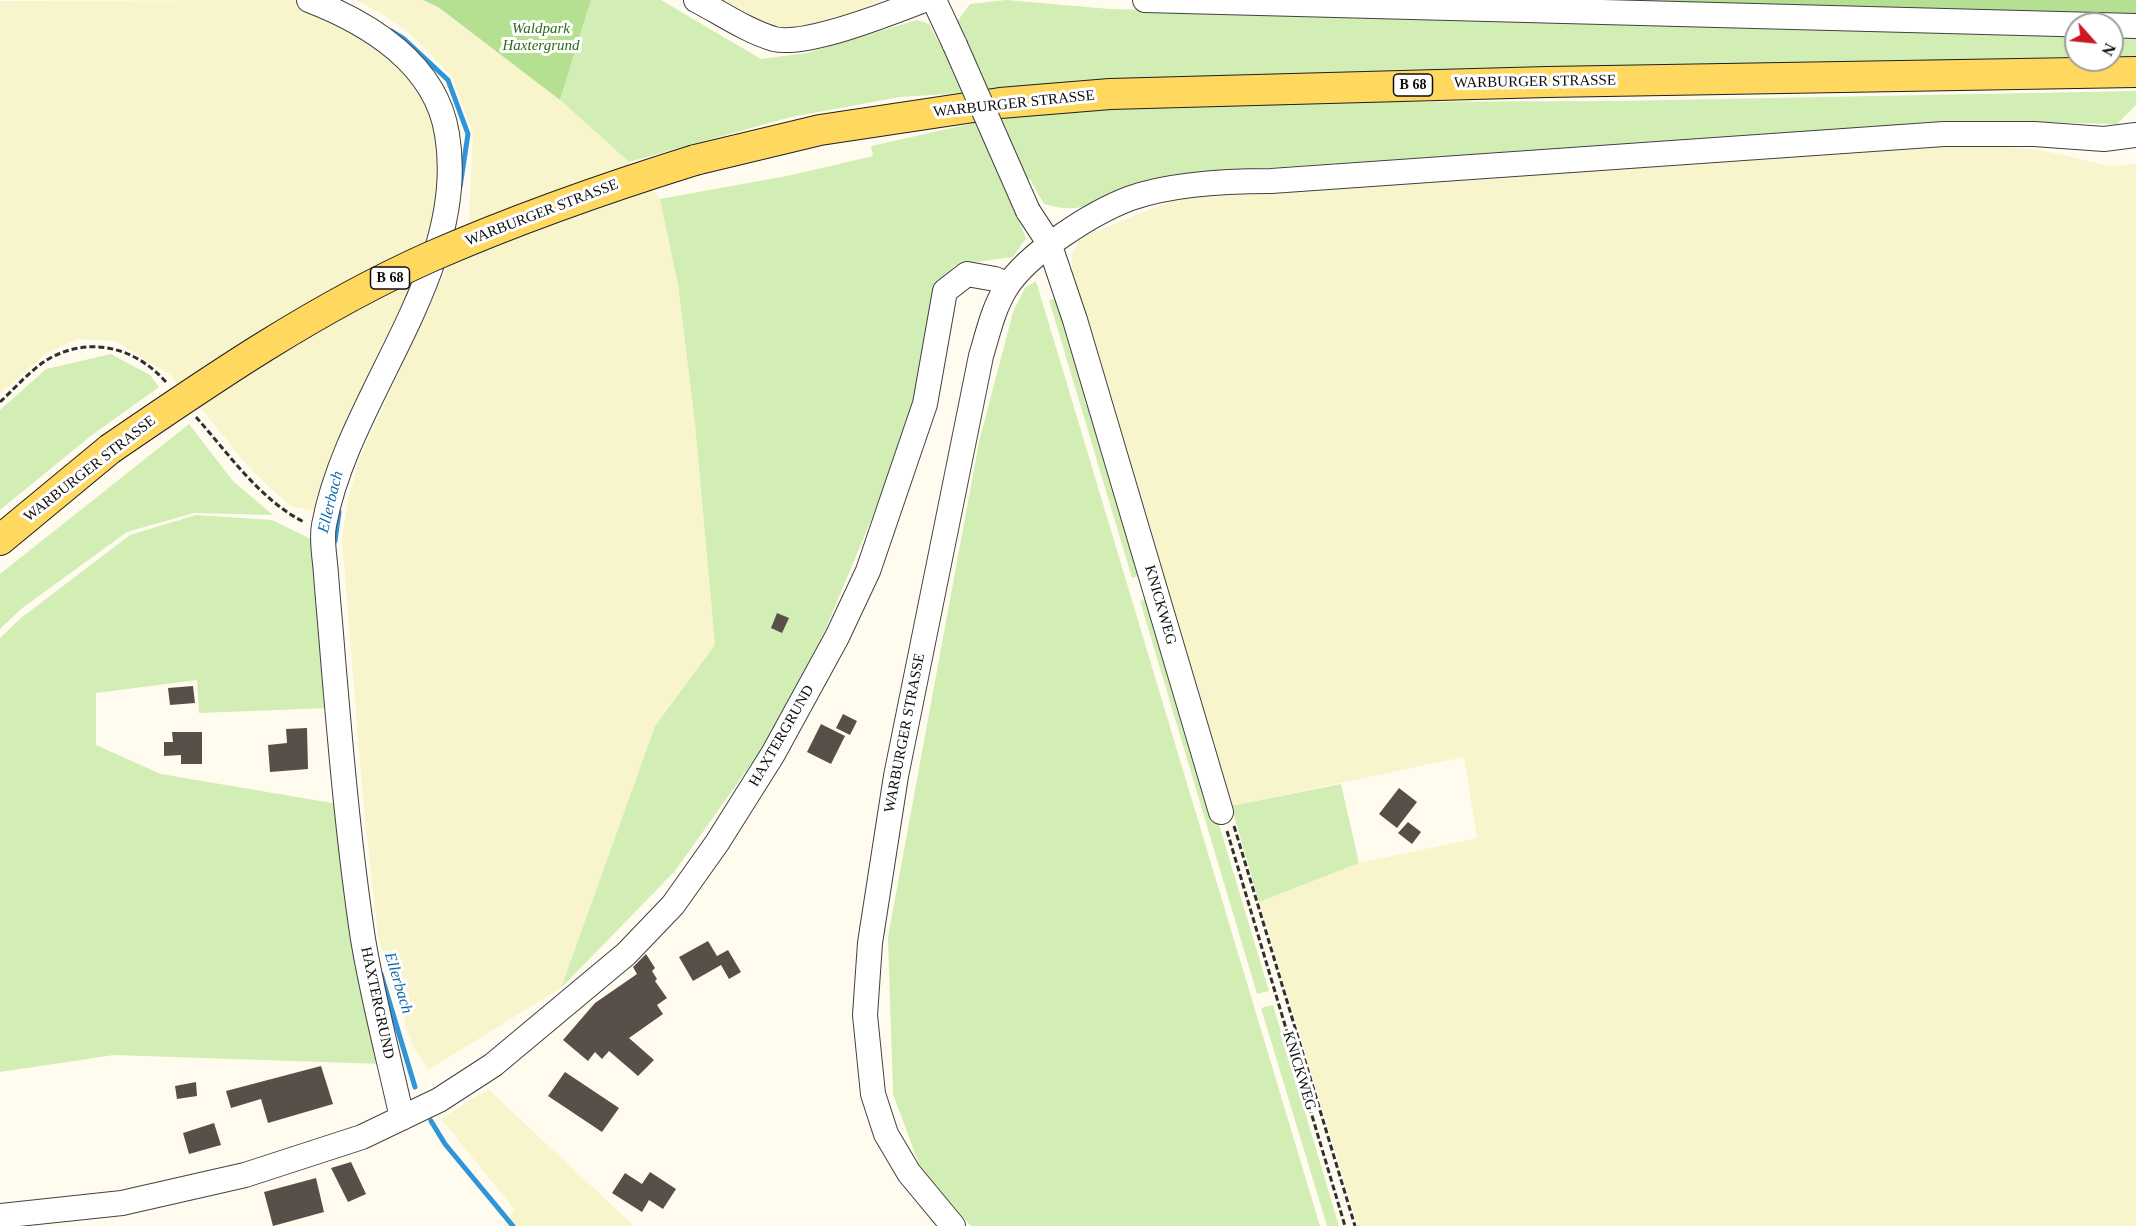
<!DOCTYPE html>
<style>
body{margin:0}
#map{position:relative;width:2136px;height:1226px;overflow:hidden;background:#fffcef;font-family:"Times New Roman",serif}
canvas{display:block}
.north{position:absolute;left:2064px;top:12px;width:60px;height:60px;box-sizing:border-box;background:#fff;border:2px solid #9f9f9f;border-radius:50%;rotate:117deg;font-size:16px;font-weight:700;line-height:24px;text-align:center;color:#0e0e0e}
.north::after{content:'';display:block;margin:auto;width:21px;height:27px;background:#cc1820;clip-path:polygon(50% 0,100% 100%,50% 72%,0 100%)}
</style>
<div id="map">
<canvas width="2136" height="1226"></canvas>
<div class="north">N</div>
</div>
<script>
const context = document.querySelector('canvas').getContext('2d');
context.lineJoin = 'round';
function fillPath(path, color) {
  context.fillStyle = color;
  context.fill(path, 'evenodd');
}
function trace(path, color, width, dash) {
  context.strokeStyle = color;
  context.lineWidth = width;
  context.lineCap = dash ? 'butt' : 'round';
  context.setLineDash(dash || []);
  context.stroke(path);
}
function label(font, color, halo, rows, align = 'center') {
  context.font = font + ' "Times New Roman",serif';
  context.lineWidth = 6;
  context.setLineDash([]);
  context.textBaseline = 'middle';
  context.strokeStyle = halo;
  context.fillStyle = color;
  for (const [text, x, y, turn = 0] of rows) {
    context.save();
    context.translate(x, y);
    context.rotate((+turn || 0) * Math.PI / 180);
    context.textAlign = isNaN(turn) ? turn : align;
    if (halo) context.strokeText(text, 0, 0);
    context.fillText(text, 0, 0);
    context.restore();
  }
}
const farmland = new Path2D(`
 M296 0 394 52 418 83 443 143 445 224 316 511 291 507 250 469 204 412 169 374 115 341 77 339 45 354 0 394V1Z
 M355 0H423L437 7 560 100 629 162 660 199 678 285 695 424 715 645 655 726 561 988 428 1070 412 1044 378 937 363 800 342 539 348 500 360 457 469 220 473 133 451 75 409 33 379 12Z
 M714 0H882L807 31 782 30Z
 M1943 146H1997L2041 150 2110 166 2136 164V1226H1358L1259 902 1359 863 1477 838 1464 757 1231 806 1072 271V252L1084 236 1185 196Z
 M488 1089 634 1226H502L515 1210 441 1119Z`);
const green = new Path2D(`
 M591 0H661L761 59 807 53 917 20 929 24 940 45 970 4 1006 0 1110 9 2076 31V57L1107 84 900 97 791 117 629 162 560 100Z
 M2112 32 2136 33V56L2112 57Z
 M2136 91V105L2117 124 1979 121 1220 171C1197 173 1173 174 1150 180 1107 193 1092 218 1044 204L1030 179 1002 181 1026 238 1013 257 955 265 938 287 912 405 876 508 824 633 761 750 675 871 561 988 655 726 715 645 695 424 678 285 660 199 792 175 873 156 871 146 1001 117 1111 103 1616 101Z
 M1036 281 1320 1226H971L923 1175 893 1094 888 937 979 442 1013 312 1025 288Z
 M1059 298 1145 574 1132 578 1049 300Z
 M111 354 150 375 159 387 92 435 0 510V410L46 369Z
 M189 424 233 481 273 515 194 513 127 532 21 609 0 629V574Z
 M196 515 272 520 315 541 330 708 199 713 197 680 96 693V745L161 774 338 804 382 1064 114 1055 0 1072V638L21 618 130 535Z
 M1151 598 1269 991 1257 994 1140 601Z
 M1341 784 1359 863 1259 902 1231 806Z
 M1273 1005 1339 1226H1327L1261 1008Z`);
const forest = new Path2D(`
 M423 0H591L560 100 438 7Z
 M1504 0H2136V17Z`);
const stream = new Path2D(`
 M391 31 404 39 448 80 468 134 460 187
 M335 541 339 512
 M381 974 415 1087
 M431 1121 445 1144 513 1226`);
const building = new Path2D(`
 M777 613 789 618 782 633 771 628Z
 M193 686 195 703 170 705 168 688Z
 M843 714 857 721 850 735 836 728Z
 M821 724 845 736 831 764 807 752Z
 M307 728 308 769 270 772 268 745 287 743 286 729Z
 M172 732H202V764H181V755L164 756V742H173Z
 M1399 788 1417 802 1397 828 1379 814Z
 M1408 822 1421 832 1412 844 1398 833Z
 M708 941 717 956 728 950 741 972 729 979 721 965 693 981 679 957Z
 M646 954 655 968 652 971 657 979 655 981 667 998 657 1005 663 1014 629 1038 654 1060 638 1076 609 1051 602 1059 595 1052 588 1061 563 1040 595 1003 637 974 633 967Z
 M321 1066 333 1104 268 1123 261 1099 231 1108 226 1091Z
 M565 1072 619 1108 602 1132 548 1096Z
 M196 1082 197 1096 177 1099 175 1086Z
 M214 1123 221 1145 189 1154 183 1133Z
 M351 1162 366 1194 348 1202 331 1168Z
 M650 1172 676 1189 663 1209 649 1200 642 1212 612 1193 625 1173 642 1184Z
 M316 1178 324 1212 273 1226 264 1192Z`);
const path = new Path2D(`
 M0 402C14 389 29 372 45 361 87 335 134 346 166 382
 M196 417C228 453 260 500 304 522
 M1234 826 1355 1226
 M1227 831 1345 1226`);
const minor = new Path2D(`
 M309 0C369 23 436 64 447 134 470 272 348 395 324 525 321 540 325 558 326 574 328 602 331 631 333 659 341 753 349 846 363 939 373 999 389 1059 402 1118
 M696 0C721 13 747 31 774 39 806 47 893 12 924 0
 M934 0 955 45
 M1145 0 2136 26
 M1028 211 1049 243 1075 320 1221 812
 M0 1216 122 1203 245 1175 362 1137 439 1100 493 1065 626 954 673 905 717 843 773 754 837 637 868 571 925 404 945 291 967 274 995 279 1008 285
 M953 1226 909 1173 886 1134 873 1094 865 1015 870 943 896 776 981 356C988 333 993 309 1006 288 1027 254 1093 212 1131 198 1171 184 1228 181 1271 181L1944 134H2034L2104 139 2136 135`);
const major = new Path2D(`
 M695 160 820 130 1000 103 1110 94 1547 82 2136 72
 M0 540 110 449`);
const minorBridge = new Path2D(`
 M955 45 1028 211`);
const majorBridge = new Path2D(`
 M110 449C212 379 316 308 430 257 517 219 605 188 695 160`);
const shields = [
 [1413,85,39],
 [390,278,39]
];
const shieldNames = [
 ["B 68",1413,85],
 ["B 68",390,278]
];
const parkNames = [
 ["Waldpark",541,29],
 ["Haxtergrund",541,46]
];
const streetNames = [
 ["WARBURGER STRASSE",1535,82,-1],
 ["WARBURGER STRASSE",1014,104,-6],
 ["WARBURGER STRASSE",542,213,-21],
 ["WARBURGER STRASSE",90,469,-38],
 ["KNICKWEG",1160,605,74],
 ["WARBURGER STRASSE",905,733,-79],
 ["HAXTERGRUND",782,736,-60],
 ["HAXTERGRUND",377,1003,78],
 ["KNICKWEG",1299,1071,73]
];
const waterNames = [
 ["Ellerbach",331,502,-76],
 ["Ellerbach",398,983,73]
];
fillPath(farmland, '#f8f5cc');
fillPath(green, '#d2eeb4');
fillPath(forest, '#b5e092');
trace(stream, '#2e95da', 5);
fillPath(building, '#584f49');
trace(minor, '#414141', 26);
trace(major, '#1f1f1f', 32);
trace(path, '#303030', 3, [6, 3]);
trace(minor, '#fff', 24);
trace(major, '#ffd85f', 30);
trace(minorBridge, '#414141', 26, []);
trace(majorBridge, '#1f1f1f', 32, []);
trace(minorBridge, '#fff', 24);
trace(majorBridge, '#ffd85f', 30);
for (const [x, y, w] of shields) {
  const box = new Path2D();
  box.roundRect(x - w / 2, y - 11, w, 22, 4.5);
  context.fillStyle = '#fff';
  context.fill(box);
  trace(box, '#0e0e0e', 1.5);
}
label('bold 14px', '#0e0e0e', null, shieldNames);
label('italic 15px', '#296d17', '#fff', parkNames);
label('15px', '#0e0e0e', '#fff', streetNames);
label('italic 16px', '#0a66ad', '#fff', waterNames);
</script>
